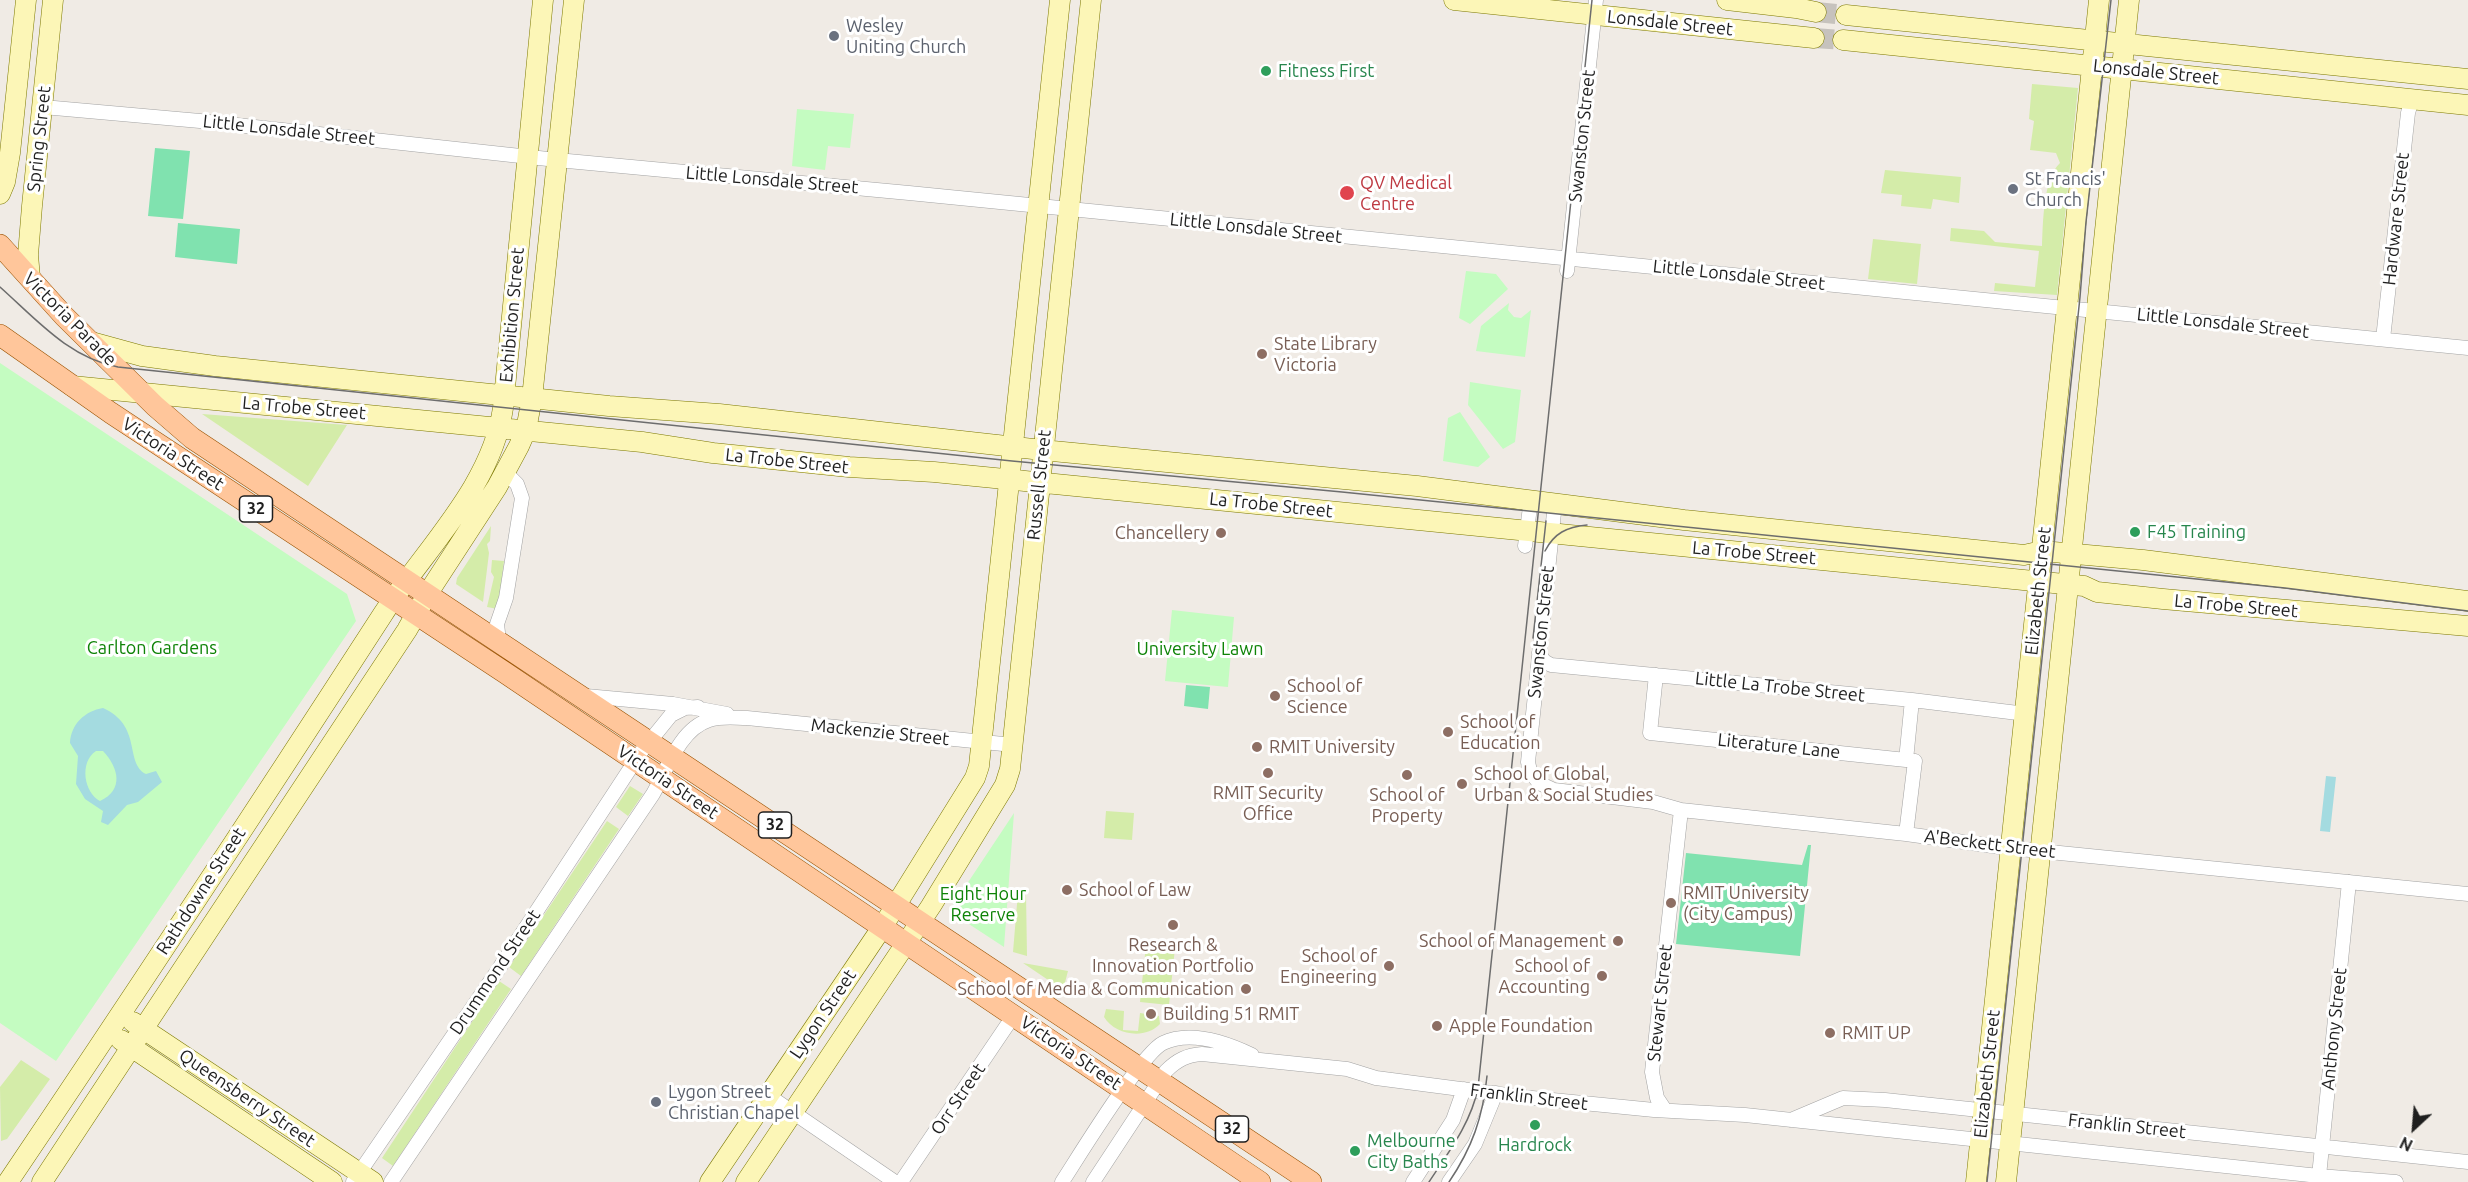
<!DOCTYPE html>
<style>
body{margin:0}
#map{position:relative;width:2468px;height:1182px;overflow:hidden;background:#f0ebe5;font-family:Ubuntu,sans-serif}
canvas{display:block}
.north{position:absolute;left:2384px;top:1098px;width:60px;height:60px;-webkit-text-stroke:4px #fff;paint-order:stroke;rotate:206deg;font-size:16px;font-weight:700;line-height:24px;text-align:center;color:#1f1f1f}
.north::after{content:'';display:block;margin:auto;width:21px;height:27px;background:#1f1f1f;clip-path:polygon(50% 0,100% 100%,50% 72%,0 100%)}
</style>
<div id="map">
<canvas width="2468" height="1182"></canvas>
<div class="north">N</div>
</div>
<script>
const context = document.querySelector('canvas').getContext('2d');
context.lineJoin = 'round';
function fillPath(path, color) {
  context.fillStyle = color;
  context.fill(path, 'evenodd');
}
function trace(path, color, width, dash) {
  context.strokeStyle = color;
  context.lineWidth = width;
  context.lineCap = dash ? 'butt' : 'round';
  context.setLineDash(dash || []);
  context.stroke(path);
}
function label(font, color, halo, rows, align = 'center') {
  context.font = font + ' Ubuntu,sans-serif';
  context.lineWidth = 6;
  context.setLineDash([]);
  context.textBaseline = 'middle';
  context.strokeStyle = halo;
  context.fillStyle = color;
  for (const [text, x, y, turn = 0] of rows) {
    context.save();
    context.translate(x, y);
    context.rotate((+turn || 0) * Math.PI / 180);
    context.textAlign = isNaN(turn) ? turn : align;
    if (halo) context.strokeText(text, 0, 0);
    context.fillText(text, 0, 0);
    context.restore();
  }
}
const grass = new Path2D(`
 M2032 84 2078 88 2057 295 1994 291 1995 283 2035 287 2039 251 1950 241 1951 228 1984 231 1995 242 2042 246C2043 224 2043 178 2060 163L2056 153 2030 150 2034 121 2029 119Z
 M1885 170 1961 177 1959 203 1933 199 1931 209 1901 206 1902 195 1881 193Z
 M1873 239 1921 244 1917 284 1868 279Z
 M202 414 347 425 308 486Z
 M491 526 490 541 487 544 489 553 483 602 456 584 457 578Z
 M492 560 504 561 498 609 487 607 494 577 491 572Z
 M630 786 643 794 628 816 616 807Z
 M1106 811 1134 813 1132 840 1104 838Z
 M607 821 619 829 521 976 509 967Z
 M1018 892 1026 893 1027 956 1013 952Z
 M1146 945 1175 948 1169 1005 1140 1002Z
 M1023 963 1068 971 1063 990Z
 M499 981 511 989 393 1166 382 1158Z
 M1106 1009 1124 1011 1123 1030 1138 1031 1140 1013 1159 1016 1160 1024C1145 1040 1115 1035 1104 1017Z
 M21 1060 50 1079 7 1139 1 1141 0 1087Z`);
const park = new Path2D(`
 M797 109 854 114 850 148 828 146 825 170 792 166Z
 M1466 271 1496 274 1508 289 1470 324 1459 318Z
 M1509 303 1508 310 1514 317 1521 318 1531 310 1525 357 1476 351 1481 326Z
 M0 363 347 594 356 621 56 1061 0 1023Z
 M1470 382 1521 390 1515 442 1503 449 1468 405Z
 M1460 412 1490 457 1478 467 1443 461 1448 418Z
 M1172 610 1234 617 1228 687 1165 681Z
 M1014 813 1004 947 949 911Z`);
const pitch = new Path2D(`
 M155 148 190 151 183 219 148 216Z
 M178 223 240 229 237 264 175 257Z
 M1186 685 1210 687 1208 709 1184 706Z
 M1808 845H1811L1800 956 1676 944 1686 853 1802 865Z`);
const water = new Path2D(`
 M103 708C143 726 124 763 146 774L156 771 162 782 138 802 127 805 108 825 101 822 103 811 85 799 76 784 78 756 70 743C71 724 85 711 103 708ZM96 751H103C119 768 124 790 100 801 84 793 79 762 96 751Z
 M2326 776 2336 777 2330 832 2320 831Z`);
const secondaryTunnel = new Path2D(`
 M1816 12 1846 15
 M1814 38 1843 40`);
const street = new Path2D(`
 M43 107 200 121 557 160 909 193 2468 348
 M1567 271 1596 0
 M2383 339 2408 113 2412 99
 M1555 503 1528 762 1530 771 1539 783 1554 790 1653 802 1681 810 1906 834 2000 847 2468 894
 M1525 546 1531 499
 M499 641 497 624 506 598 522 498 517 484 505 472
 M1539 653 1544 661 1551 665 1912 700 2026 714
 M1656 675 1650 733 1906 760 1912 700
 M586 696 673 704 727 714
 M1906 834 1915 761
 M769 1096 895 1182
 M1665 1110 1657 1098 1652 1072 1681 810
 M1791 1120 1843 1098 1885 1100 2468 1162
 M2319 1176 2349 882
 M353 1182 498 970 641 752 671 715 685 708 698 707
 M391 1182 653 794C667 769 680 729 709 720 721 716 735 718 747 718L1013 745
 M901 1182 1014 1015
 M1062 1182C1079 1156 1141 1054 1163 1043 1190 1030 1227 1043 1252 1055
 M1093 1182 1166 1071C1177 1060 1187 1055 1202 1054L1347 1069 1376 1078 1522 1097 1654 1110 1745 1115 2319 1176 2396 1182
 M1413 1182 1453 1120 1464 1089
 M1449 1182 1475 1144 1496 1093`);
const secondary = new Path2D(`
 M1454 0 1814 38
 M1727 0 1796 8 1816 12
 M1846 15 2468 79
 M1843 40 2468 105
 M0 194 5 182 10 153 26 0
 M30 278 28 255 32 206 53 0
 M91 342 142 356 215 366 609 406 719 414 1042 450 1417 486 1684 520 2024 555 2042 551 2143 560 2468 601
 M72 386 642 442 713 453 849 467 934 472 2084 586 2097 592 2163 599 2468 626
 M133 1022 373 1182
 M121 1040 332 1182
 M8 1182C135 994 260 804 383 614 425 549 492 486 503 408L543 0
 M42 1182 407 630 428 593 497 487 519 446 526 430 532 398 574 0
 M710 1182 883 926 975 778 979 766 1060 0
 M746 1182 931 906 1005 785 1010 769 1091 0
 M1976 1182 2099 0
 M2006 1182 2129 0`);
const primary = new Path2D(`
 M0 245 64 316 155 406 192 438 1311 1182
 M0 335 111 413 504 672 1260 1182`);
const tram = new Path2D(`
 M0 287C36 319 69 358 118 367L1012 461 1342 492 2285 588 2468 611
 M1545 551C1554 533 1567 527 1587 525
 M1533 638 1546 521
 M1429 1182C1448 1153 1471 1123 1478 1088L1592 0
 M1449 1182C1472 1148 1483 1117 1487 1076
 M1987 1182 2080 297 2086 222 2111 0`);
const markers = [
 [834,36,6,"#6b7280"],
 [1266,71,6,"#2e9e5b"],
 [2013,189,6,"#6b7280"],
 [1347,193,8,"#e0444e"],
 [1262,354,6,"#8d6e63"],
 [2135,532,6,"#2e9e5b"],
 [1221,533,6,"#8d6e63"],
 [1275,696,6,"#8d6e63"],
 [1448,732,6,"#8d6e63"],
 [1257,747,6,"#8d6e63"],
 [1268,773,6,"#8d6e63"],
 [1407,775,6,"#8d6e63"],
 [1462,784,6,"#8d6e63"],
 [1067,890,6,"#8d6e63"],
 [1671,903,6,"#8d6e63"],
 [1173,925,6,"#8d6e63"],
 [1618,941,6,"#8d6e63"],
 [1389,966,6,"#8d6e63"],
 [1602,976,6,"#8d6e63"],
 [1246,989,6,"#8d6e63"],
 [1151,1014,6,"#8d6e63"],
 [1437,1026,6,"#8d6e63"],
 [1830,1033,6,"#8d6e63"],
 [656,1102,6,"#6b7280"],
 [1535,1125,6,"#2e9e5b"],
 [1355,1151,6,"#2e9e5b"]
];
const shields = [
 [256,509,33],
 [775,825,33],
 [1232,1129,33]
];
const shieldNames = [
 ["32",256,509],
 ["32",775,825],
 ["32",1232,1129]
];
const streetNames = [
 ["Lonsdale Street",1670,23,6],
 ["Lonsdale Street",2156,72,6],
 ["Little Lonsdale Street",289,130,6],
 ["Swanston Street",1582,136,-84],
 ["Spring Street",39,139,-84],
 ["Little Lonsdale Street",772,180,5],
 ["Hardware Street",2396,219,-84],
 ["Little Lonsdale Street",1256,228,6],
 ["Little Lonsdale Street",1739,275,6],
 ["Exhibition Street",512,315,-85],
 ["Victoria Parade",70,319,45],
 ["Little Lonsdale Street",2223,323,6],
 ["La Trobe Street",304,408,5],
 ["Victoria Street",173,454,33],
 ["La Trobe Street",787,461,6],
 ["Russell Street",1039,485,-84],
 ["La Trobe Street",1271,505,6],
 ["La Trobe Street",1754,553,5],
 ["Elizabeth Street",2038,591,-84],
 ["La Trobe Street",2236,606,5],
 ["Swanston Street",1541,632,-84],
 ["Little La Trobe Street",1780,687,6],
 ["Mackenzie Street",880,732,6],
 ["Literature Lane",1779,746,6],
 ["Victoria Street",668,782,34],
 ["A'Beckett Street",1990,844,7],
 ["Rathdowne Street",201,891,-57],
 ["Drummond Street",495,972,-56],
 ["Stewart Street",1660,1003,-84],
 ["Lygon Street",823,1014,-56],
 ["Anthony Street",2334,1029,-84],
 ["Victoria Street",1071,1053,34],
 ["Elizabeth Street",1987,1074,-84],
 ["Franklin Street",1529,1097,7],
 ["Queensberry Street",247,1098,34],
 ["Orr Street",958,1099,-56],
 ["Franklin Street",2127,1126,6]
];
const worshipNames = [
 ["Wesley",846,26],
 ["Uniting Church",846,47],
 ["St Francis'",2025,179],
 ["Church",2025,200],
 ["Lygon Street",668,1092],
 ["Christian Chapel",668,1113]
];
const leisureNames = [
 ["Fitness First",1278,71],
 ["F45 Training",2147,532],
 ["Melbourne",1367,1141],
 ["City Baths",1367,1162],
 ["Hardrock",1535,1145,"center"]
];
const healthNames = [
 ["QV Medical",1360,183],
 ["Centre",1360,204]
];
const educationNames = [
 ["State Library",1274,344],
 ["Victoria",1274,365],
 ["Chancellery",1209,533,"right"],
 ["School of",1287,686],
 ["Science",1287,707],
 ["School of",1460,722],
 ["Education",1460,743],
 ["RMIT University",1269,747],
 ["School of Global,",1474,774],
 ["Urban & Social Studies",1474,795],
 ["RMIT Security",1268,793,"center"],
 ["Office",1268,814,"center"],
 ["School of",1407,795,"center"],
 ["Property",1407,816,"center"],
 ["School of Law",1079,890],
 ["RMIT University",1683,893],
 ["(City Campus)",1683,914],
 ["School of Management",1606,941,"right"],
 ["Research &",1173,945,"center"],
 ["Innovation Portfolio",1173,966,"center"],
 ["School of",1377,956,"right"],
 ["Engineering",1377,977,"right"],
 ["School of",1590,966,"right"],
 ["Accounting",1590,987,"right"],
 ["School of Media & Communication",1234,989,"right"],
 ["Building 51 RMIT",1163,1014],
 ["Apple Foundation",1449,1026],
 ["RMIT UP",1842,1033]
];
const parkNames = [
 ["Carlton Gardens",152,648],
 ["University Lawn",1200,649],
 ["Eight Hour",983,894],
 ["Reserve",983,915]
];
fillPath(grass, '#d4eca9');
fillPath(park, '#c4fcc1');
fillPath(pitch, '#80e2af');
fillPath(water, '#a4dbe0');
trace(secondaryTunnel, '#c6c2bd', 20, [20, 10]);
trace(street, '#a3a3a3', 15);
trace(secondary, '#7c7800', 21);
trace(primary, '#9a5200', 22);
trace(street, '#fff', 14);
trace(secondary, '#fcf6b7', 20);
trace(primary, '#ffc69b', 21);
trace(tram, '#6d6d6d', 1.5);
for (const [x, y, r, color] of markers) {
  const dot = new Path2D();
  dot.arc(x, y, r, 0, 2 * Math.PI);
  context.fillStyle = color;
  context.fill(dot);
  trace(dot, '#fff', 2);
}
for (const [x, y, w] of shields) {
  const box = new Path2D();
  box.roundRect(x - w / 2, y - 13, w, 26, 4.5);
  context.fillStyle = '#fff';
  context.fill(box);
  trace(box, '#1f1f1f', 1.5);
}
label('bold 16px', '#1f1f1f', null, shieldNames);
label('18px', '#1f1f1f', '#fff', streetNames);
label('18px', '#5b616d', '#fff', worshipNames, 'left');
label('18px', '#27864d', '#fff', leisureNames, 'left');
label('18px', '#be3a42', '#fff', healthNames, 'left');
label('18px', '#785e54', '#fff', educationNames, 'left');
label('18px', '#0e8307', '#fff', parkNames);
</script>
